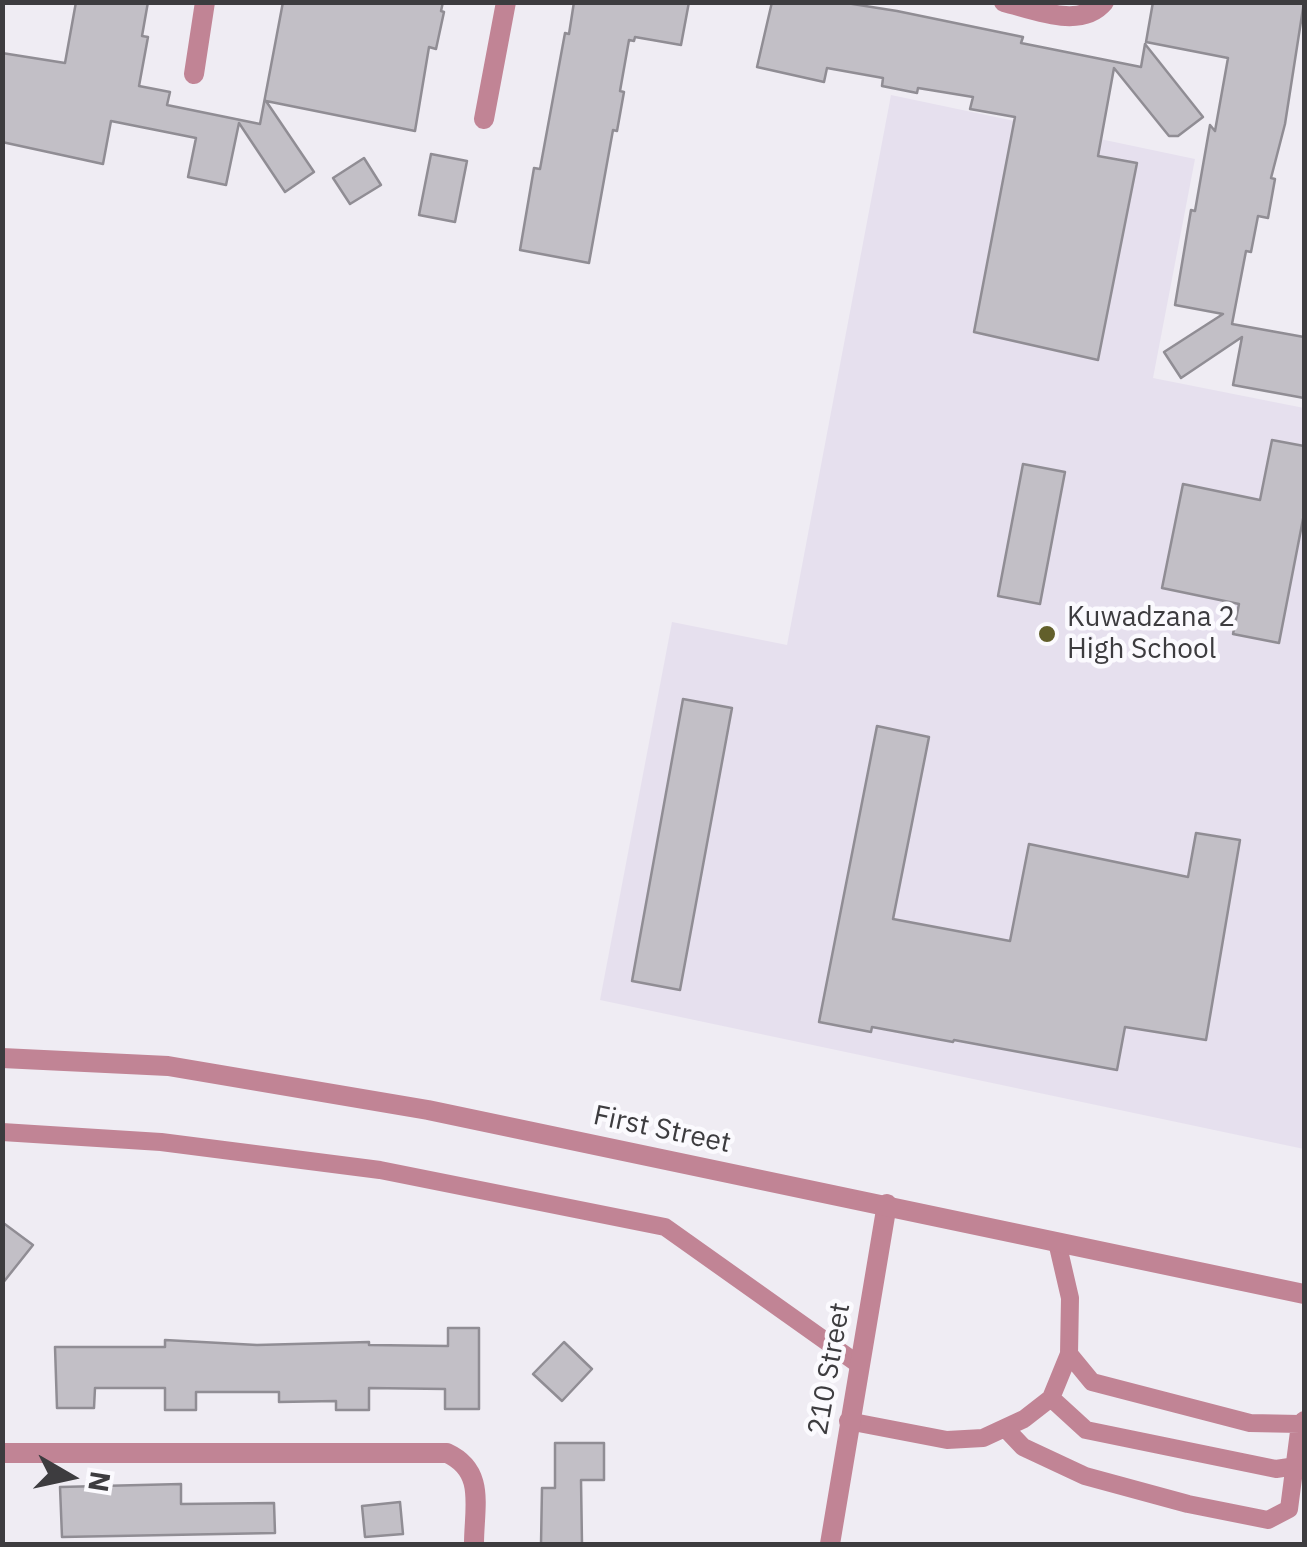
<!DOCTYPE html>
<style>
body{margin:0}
#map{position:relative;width:1307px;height:1547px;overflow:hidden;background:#efecf3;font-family:"IBM Plex Sans",sans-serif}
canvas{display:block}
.frame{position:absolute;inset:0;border:5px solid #3d3c3f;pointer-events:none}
.north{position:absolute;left:20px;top:1427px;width:100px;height:100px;-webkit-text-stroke:8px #fbfafe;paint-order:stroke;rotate:99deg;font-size:28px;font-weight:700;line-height:40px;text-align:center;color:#3d3c3f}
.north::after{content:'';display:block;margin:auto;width:35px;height:45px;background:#3d3c3f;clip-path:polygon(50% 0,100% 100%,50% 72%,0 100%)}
</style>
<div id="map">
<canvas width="1307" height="1547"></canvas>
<div class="frame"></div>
<div class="north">N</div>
</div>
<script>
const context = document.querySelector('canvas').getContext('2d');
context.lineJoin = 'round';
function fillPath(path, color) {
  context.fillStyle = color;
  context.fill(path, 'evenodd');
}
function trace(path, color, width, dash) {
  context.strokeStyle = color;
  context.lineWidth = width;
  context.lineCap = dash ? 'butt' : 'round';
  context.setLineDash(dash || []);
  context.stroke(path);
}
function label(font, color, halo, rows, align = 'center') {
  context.font = font + ' "IBM Plex Sans",sans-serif';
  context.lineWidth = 9;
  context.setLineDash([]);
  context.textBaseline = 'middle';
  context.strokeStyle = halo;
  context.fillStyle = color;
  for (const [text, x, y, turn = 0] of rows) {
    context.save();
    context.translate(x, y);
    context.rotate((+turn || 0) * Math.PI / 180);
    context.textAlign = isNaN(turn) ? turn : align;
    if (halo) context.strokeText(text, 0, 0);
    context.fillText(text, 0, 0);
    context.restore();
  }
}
const built = new Path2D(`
 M891 95 1195 159 1153 378 1304 408V1149L600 1000 672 622 787 645Z`);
const building = new Path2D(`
 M76 2H148L142 36 148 37 139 86 170 92 167 105 260 124 283 2H443L441 11 444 12 436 49 429 47 415 131 266 101 314 172 285 192 239 123 226 185 188 177 196 138 111 121 103 164 2 142V53L65 63Z
 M574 2H689L681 45 635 37 634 41 629 40 620 91 624 92 617 131 613 130 589 263 520 250 534 168 540 169 565 33 569 34Z
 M772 2H840L897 11 1023 37 1021 43 1141 67 1145 44 1203 117 1178 136H1169L1114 68 1098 156 1137 163 1098 360 974 332 1015 117 970 109 973 97 918 88 917 93 882 86 883 78 827 68 824 82 757 67Z
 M1153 2H1304L1285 124 1271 178 1275 179 1268 218 1258 216 1251 252 1246 251 1232 324 1304 337V398L1233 385 1242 337 1181 378 1164 352 1223 314 1175 305 1191 210 1195 211 1210 125 1215 131 1228 58 1146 42Z
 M431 154 467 161 455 222 419 215Z
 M364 158 381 185 350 204 333 178Z
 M1272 440 1304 446V514L1279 643 1233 634 1239 604 1162 588 1183 484 1260 500Z
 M1023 464 1065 472 1040 604 998 596Z
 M683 699 732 708 680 990 632 981Z
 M877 726 929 737 893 919 1010 941 1029 844 1188 877 1196 833 1240 840 1206 1040 1125 1027 1117 1070 954 1040 953 1042 872 1027 871 1032 819 1022Z
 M2 1222 33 1245 2 1284Z
 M448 1328H479V1409H445V1389L369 1388V1410H336V1401L279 1402V1392H196V1410H165V1388H95L94 1408H57L55 1347H165V1340L257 1345 369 1342V1345L448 1346Z
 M564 1342 592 1369 562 1401 533 1374Z
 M555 1443H604V1480H581L582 1544H541L542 1488H555Z
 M181 1484V1504L274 1503 275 1533 62 1537 60 1487Z
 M400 1502 403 1534 365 1537 362 1506Z`);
const service = new Path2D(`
 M2 1132 161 1142 380 1170 665 1227 858 1364
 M1057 1242 1070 1298 1069 1354 1092 1382 1250 1423 1300 1424 1304 1420
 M1051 1398 1086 1430 1276 1469 1296 1466
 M848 1421 947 1440 983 1438 1024 1419 1051 1398 1069 1354
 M1005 1428 1023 1447 1085 1476 1188 1504 1268 1520 1289 1509 1300 1424`);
const minor = new Path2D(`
 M1004 2C1033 9 1081 30 1104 2
 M194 74 205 2
 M484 119 506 2
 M2 1453H447C486 1471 474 1507 474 1544
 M830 1544 887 1204`);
const tertiary = new Path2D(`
 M2 1058 168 1066 428 1110 1304 1294`);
const markers = [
 [1047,634,10,"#625f2b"]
];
const poiNames = [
 ["Kuwadzana 2",1067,618],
 ["High School",1067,650]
];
const streetNames = [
 ["First Street",662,1130,12],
 ["210 Street",830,1369,-80]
];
fillPath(built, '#e6e0ee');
fillPath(building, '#c2bfc6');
trace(building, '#908d94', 2.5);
trace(service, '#c18495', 18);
trace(minor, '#c18495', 20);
trace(tertiary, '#c18495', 20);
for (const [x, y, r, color] of markers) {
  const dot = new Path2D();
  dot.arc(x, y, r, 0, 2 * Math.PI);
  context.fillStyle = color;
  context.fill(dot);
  trace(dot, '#fbfafe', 4);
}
label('28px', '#3d3c3f', '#fbfafe', poiNames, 'left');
label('28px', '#3d3c3f', '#fbfafe', streetNames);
</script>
